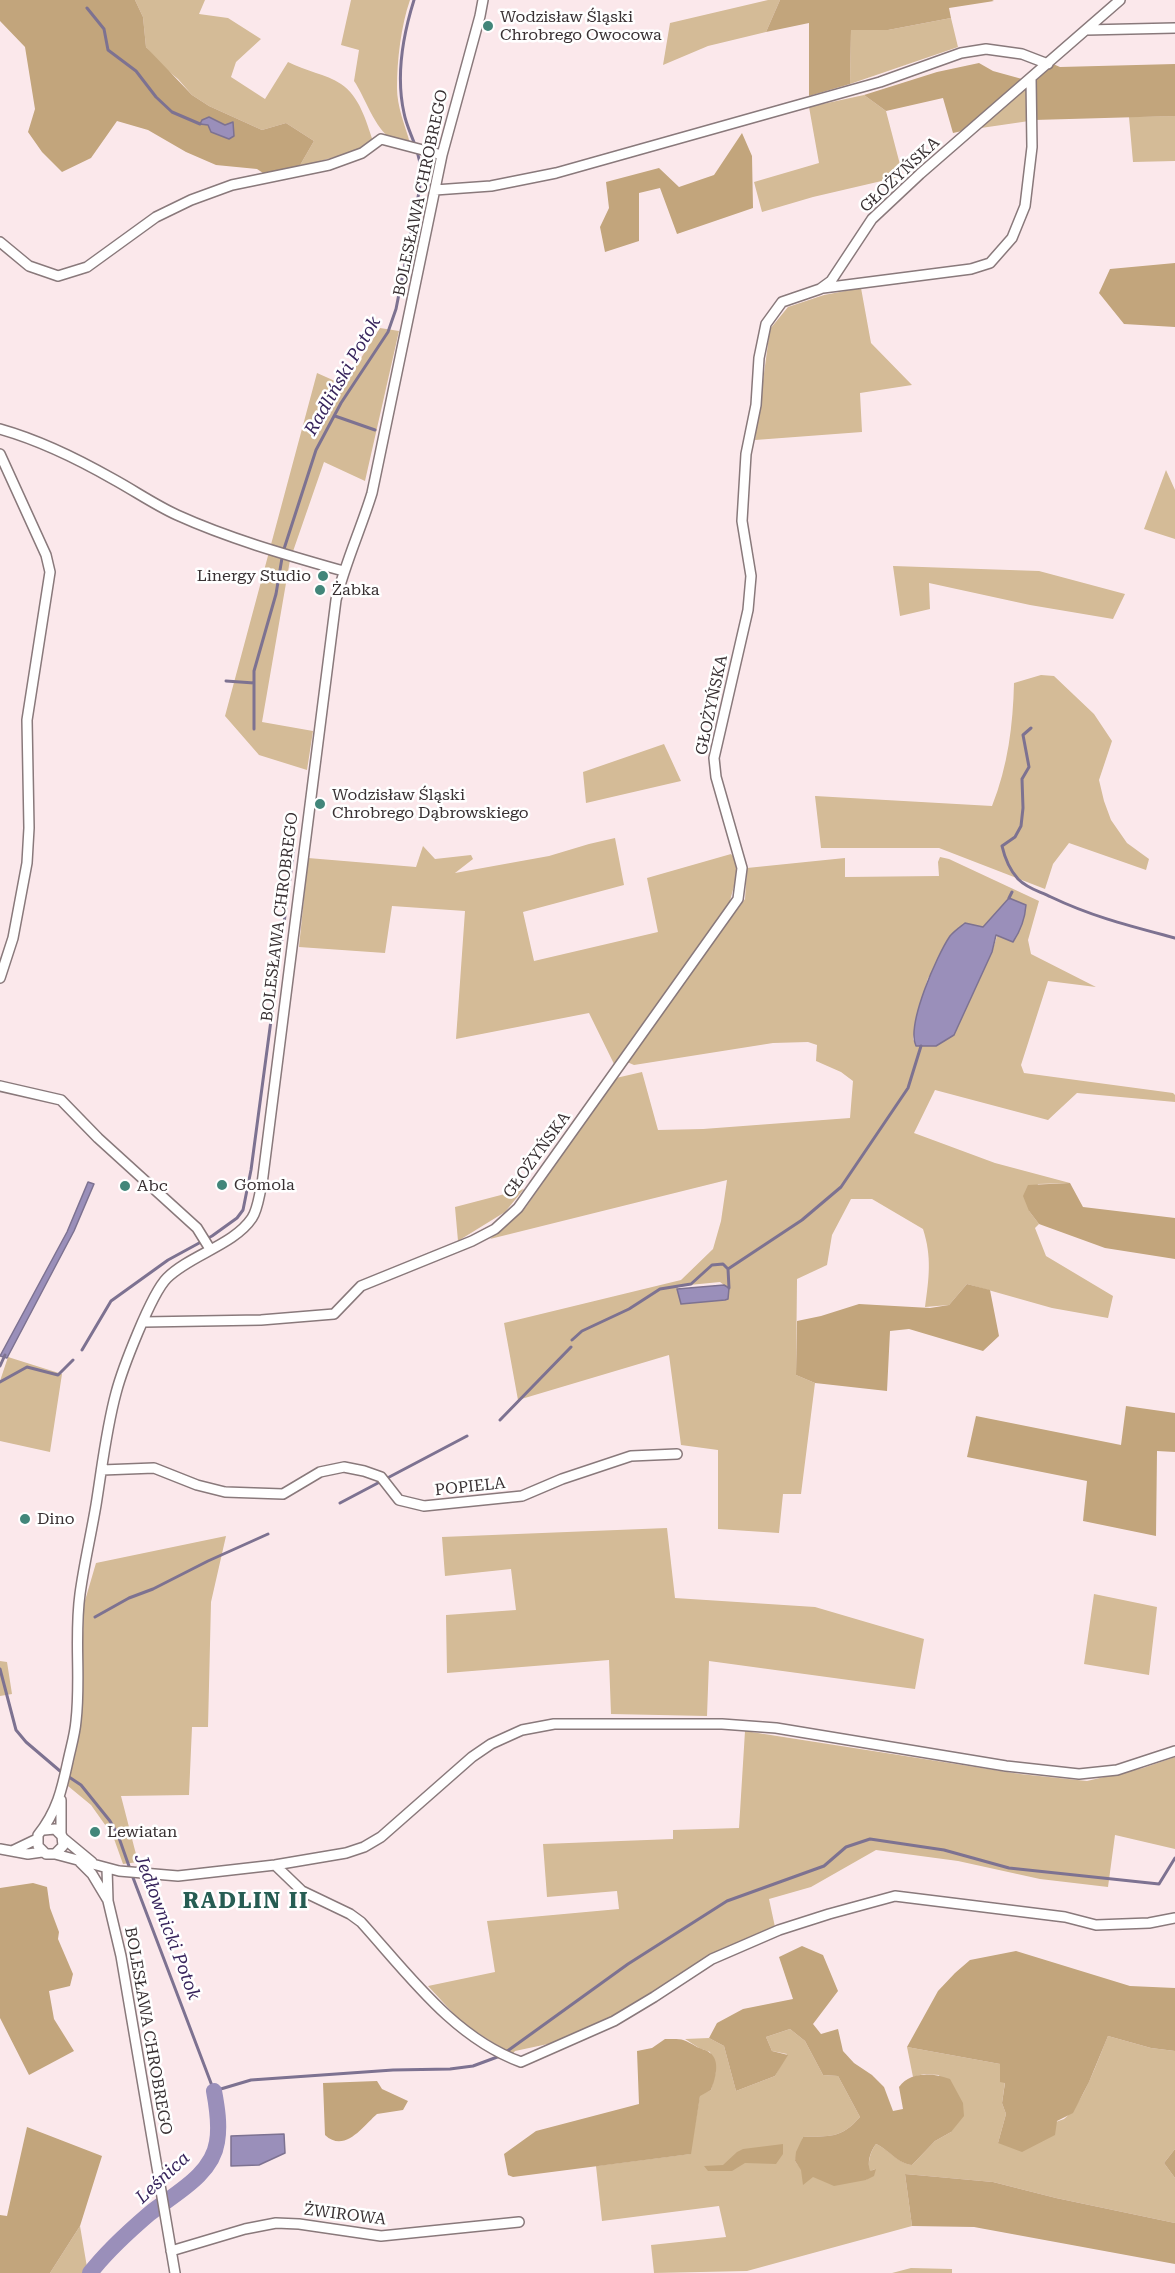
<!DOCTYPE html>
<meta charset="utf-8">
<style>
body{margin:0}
canvas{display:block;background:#fbe8eb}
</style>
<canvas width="1175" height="2273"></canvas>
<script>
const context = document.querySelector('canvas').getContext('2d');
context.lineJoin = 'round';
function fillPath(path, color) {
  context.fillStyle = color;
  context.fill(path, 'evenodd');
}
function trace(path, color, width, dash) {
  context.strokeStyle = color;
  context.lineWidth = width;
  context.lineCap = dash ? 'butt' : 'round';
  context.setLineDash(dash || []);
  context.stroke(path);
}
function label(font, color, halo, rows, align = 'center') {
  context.font = font + ' "Roboto Serif",serif';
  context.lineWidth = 5;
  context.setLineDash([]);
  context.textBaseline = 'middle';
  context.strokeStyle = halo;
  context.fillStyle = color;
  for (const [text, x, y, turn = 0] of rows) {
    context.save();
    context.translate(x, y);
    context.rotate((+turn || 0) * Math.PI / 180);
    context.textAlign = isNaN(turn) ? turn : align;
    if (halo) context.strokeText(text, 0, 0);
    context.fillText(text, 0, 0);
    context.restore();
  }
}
const green = new Path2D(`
 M135 0H205L199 14 228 18 261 39 236 62 231 77 265 99 288 62C305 71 326 74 341 84 360 97 366 121 373 141L356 151 299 167 314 141 286 123 262 130 209 106 192 95 178 79 161 65 146 47 143 17Z
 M351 0H410C401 26 397 60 397 88 397 107 405 125 410 143 404 141 396 141 391 138 376 131 364 95 354 81L359 50 341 45Z
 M768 0H780L766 32 708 46 663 65 670 23Z
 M951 18 958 47 850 84 851 30H888Z
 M1026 88 1029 93V121L981 128Z
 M864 95 886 111 903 176 813 197 762 212 754 182 819 163 809 107Z
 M1175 116V161L1133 162 1129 117Z
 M861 288 871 343 912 385 860 393 862 432 755 440 770 329 788 307 824 295Z
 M380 328 399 331 365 481 324 462 290 560 262 722 313 731 307 770 259 755 225 716 317 373 344 385Z
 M1166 470 1175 490V539L1144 529Z
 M893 566 1039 571 1125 594 1113 619 1030 605 929 583 930 609 900 616Z
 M1041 675 1054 676 1094 714 1112 741 1099 780 1104 801 1111 820 1127 843 1149 859 1146 870 1069 843 1053 864 1045 889 939 848H821L815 796 992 806C1008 766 1013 725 1014 683Z
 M664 744 681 781 586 803 583 772Z
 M615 838 624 885 523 912 534 961 658 932 647 878 731 854 736 860 737 875 728 908 615 1066 589 1013 456 1039 465 911 392 906 385 953 299 947 308 858 416 867 423 846 435 859 471 855 473 859 455 873 549 856 589 844Z
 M940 857 949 859 1039 901 1028 940 1031 954 1096 987 1048 981 1021 1065 1024 1073 1173 1093 1175 1095V1102L1077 1093 1048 1120 935 1090 914 1133 995 1163 1070 1183 1038 1184 1029 1211 1039 1224 1035 1228 1046 1256 1113 1296 1108 1318 1052 1308 967 1284 949 1305 925 1307C929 1278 932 1257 923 1229L872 1199H851L832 1235 827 1265 797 1279 796 1375 815 1383 801 1494H783L779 1533 718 1529V1450L681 1445 669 1355 518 1400 504 1323 681 1280 713 1249 721 1221 727 1180 490 1239 526 1207 616 1078 642 1072 658 1130 703 1129 850 1118 853 1081 841 1072 816 1061 817 1045 808 1042 773 1043 634 1065 627 1062 745 899 747 868 845 858V877L939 876 938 862ZM1009 898 992 952 954 1035 936 1046H916L913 1039 917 1015 928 978 983 928ZM720 1282 724 1285 725 1300 677 1289 679 1286Z
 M524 1189 505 1212 458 1241 455 1207Z
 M8 1357 62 1374 50 1452 0 1441V1381Z
 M667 1528 675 1598 815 1607 924 1639 915 1689 709 1661 707 1716 611 1714 609 1660 447 1673 446 1615 516 1610 511 1569 445 1576 442 1537Z
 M226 1536 211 1602 208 1727H192L189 1795 121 1796 138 1862 123 1864 113 1836 91 1805 68 1786 80 1731 84 1604 96 1563Z
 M1094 1594 1157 1607 1149 1675 1084 1664Z
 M0 1661 7 1662 12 1694 0 1696Z
 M745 1731 1020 1774 1087 1781 1143 1768 1175 1757V1849L1115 1835 1108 1887 1040 1879 958 1861 876 1850 811 1887 769 1899 775 1927 739 1952 697 1972 590 2035 515 2051 512 2055 452 2016 453 2013 428 1986 495 1972 487 1921 619 1909 617 1891 547 1897 543 1844 673 1839V1830L739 1828Z
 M790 2029 805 2041 823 2075 838 2076 860 2117C841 2139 829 2136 803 2137L795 2161C811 2186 839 2179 866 2180L875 2169 869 2172C868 2161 870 2152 876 2144 888 2149 899 2164 912 2165L935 2141 951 2132 939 2075 924 2074 913 2077 907 2047 1000 2064V2082H1005L1002 2103 1006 2114 998 2143 1064 2119C1083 2105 1098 2059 1108 2036L1151 2048 1175 2051V2149L1164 2163 1175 2178V2223L1056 2198 993 2182 905 2174 912 2226 747 2271 654 2273 651 2245 726 2237 719 2206 602 2221 596 2166 690 2154 700 2095 711 2090 716 2071 710 2052 699 2048 685 2039 709 2038 724 2046 736 2091 775 2076 787 2054 772 2051 766 2037Z
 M80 2226 88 2273H50Z
 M911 2268 952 2269V2273H892Z`);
const forest = new Path2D(`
 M0 0H135L143 17 146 47 192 95 209 106 262 130 286 123 314 141 299 167 263 173 257 169 216 165 186 152 148 130 117 121 91 158 62 172 42 152 28 132 35 109 25 47 0 21Z
 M780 0H992L994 1 949 8 951 18 888 30H851L850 84 809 96V23L766 32Z
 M979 63 993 71 1022 79 962 131 953 133 943 98 886 111 864 95 937 72Z
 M1053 64 1060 67 1175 64V116L1034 120 1036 80Z
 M742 133 752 156 753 208 677 234 660 188 639 193V241L605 252 600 227 609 208 606 182 659 168 679 187 714 175Z
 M1175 263V327L1124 324 1099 293 1110 269Z
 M1070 1183 1083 1207 1175 1218V1259L1105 1248 1039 1224 1029 1211 1023 1196 1028 1185Z
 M967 1284 990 1290 999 1336 983 1351 909 1329 890 1331 887 1391 815 1383 796 1375 797 1321 821 1316 859 1304 930 1308 949 1305Z
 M1126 1406 1175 1413V1452L1157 1451 1156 1536 1083 1521 1087 1481 967 1457 976 1416 1121 1445Z
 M33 1883 47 1887 50 1908 59 1932 58 1939 73 1974 70 1986 49 1991 54 2019 74 2051 29 2075 0 2018V1888Z
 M802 1946 823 1955 838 1991 813 2024 821 2034 838 2029 843 2051 854 2063 872 2075 884 2087 893 2111 903 2109 899 2087C911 2071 933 2073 950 2079L963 2103 964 2116 951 2132 935 2141 912 2165C898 2164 888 2149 876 2144 870 2152 867 2162 870 2171L876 2169 874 2176 866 2180 834 2186 813 2177 803 2185 801 2170 795 2161 796 2152 803 2137C829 2136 841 2139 860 2117L838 2076 823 2075 805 2041 790 2029 766 2037 772 2051 788 2055 775 2076 736 2091 724 2046 709 2038 717 2023 743 2009 793 1999 779 1957Z
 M1016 1951 1130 1986 1175 1988V2051L1151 2048 1108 2036 1089 2082 1073 2113 1057 2121 1055 2135 1022 2152 998 2143 1006 2114 1002 2103 1005 2083 1000 2082V2064L907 2047 938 1991 955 1973 970 1960Z
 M665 2039C682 2039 682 2038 697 2047 701 2049 707 2050 710 2053 721 2061 715 2080 711 2090L700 2096 691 2154 513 2177 508 2175 504 2154 536 2131 639 2104 637 2051 652 2048Z
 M377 2081 382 2089 408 2101 403 2110 377 2114C364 2125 345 2154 325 2135L323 2083Z
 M27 2127 102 2156 80 2226 50 2273H0V2215L7 2216Z
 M783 2144V2154L776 2164 745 2163 732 2171H708L704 2166 723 2165 737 2152 743 2149Z
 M1175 2149V2178L1164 2163Z
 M905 2174 993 2182 1056 2198 1175 2223V2264L974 2227 912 2226Z`);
const water = new Path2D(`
 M209 117 225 125 233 122 234 136 229 139 211 132 208 125 200 124 202 120Z
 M1009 898 1026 905C1025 919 1021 930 1013 942L996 935 992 952 954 1035 936 1046H916C906 1025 937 955 950 936 954 931 960 927 965 923L983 927Z
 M88 1182 94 1184 74 1231 7 1358 0 1356 67 1232Z
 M724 1285 729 1288 728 1299 725 1300 681 1304 677 1289Z
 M284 2134 285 2153 259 2165 231 2166V2136Z`);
const stream = new Path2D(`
 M414 0C403 35 396 77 404 113 406 124 411 134 415 145
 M87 8 104 29 108 50 136 71 156 97 172 112 200 124
 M335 416 375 430
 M226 681 254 683
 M1031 728 1023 735 1029 767 1022 779 1023 808 1021 826 1015 837 1002 846C1005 859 1009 869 1018 879 1028 889 1039 891 1051 897 1093 917 1130 926 1175 938
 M254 729V671L276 594 283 552 316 450 341 403 388 332 396 309 419 192 422 171 417 151
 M1009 898 1012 892
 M728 1269 729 1288
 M572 1340 582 1331 629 1309 660 1289 691 1284 712 1265 723 1264 728 1269 802 1220 841 1187 908 1088 921 1046
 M82 1350 111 1301 168 1260 212 1236 237 1218 243 1210 251 1170 294 848
 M0 1366 5 1355
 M0 1382 27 1367 58 1375 73 1360
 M500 1420 571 1347
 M340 1503 467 1436
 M95 1617 129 1598 153 1589 208 1561 268 1534
 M0 1669 16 1730 26 1742 60 1771 81 1785 110 1821 118 1835 130 1869
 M132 1875 214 2091 251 2080 393 2070 450 2069 473 2066 500 2056
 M506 2052 628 1964 727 1901 824 1866 846 1847 870 1839 944 1850 1009 1868 1159 1884 1175 1858`);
const river = new Path2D(`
 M90 2273C107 2251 128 2232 149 2214 172 2195 212 2176 217 2142 220 2125 217 2107 214 2091`);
const minor = new Path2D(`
 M483 0 480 16 442 155 372 493C361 529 345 563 336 600L262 1184C259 1195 258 1209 252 1218 234 1245 190 1255 167 1278 151 1294 122 1370 116 1393 106 1430 102 1468 96 1505 91 1535 84 1564 80 1594 74 1637 81 1678 76 1721 75 1734 71 1747 68 1761 62 1789 57 1812 38 1835V1846L46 1854H55L119 1871 178 1876 275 1865 346 1853 364 1847 381 1837 472 1757 491 1744 522 1730 554 1724H722L776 1728 1006 1766 1079 1774 1117 1770 1175 1751
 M1086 30 1175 28
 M435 190 491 186 556 173 880 82 961 53 986 49 1022 54 1048 64
 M0 242 29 266 58 276 87 267 156 217 191 200 232 185 329 165 362 153 381 139 442 155
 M823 288 971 269 990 263 1012 238 1025 206 1032 147 1031 78
 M0 429C39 440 78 459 113 479 135 491 155 505 177 515 230 539 287 555 343 571
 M0 454 46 555 50 572 27 720 29 828 27 863 13 938 0 978
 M0 1086 61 1100 98 1138 197 1228 210 1249
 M144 1322 261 1320 334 1314 361 1286 472 1241 495 1229 518 1208 738 899 742 868 716 777 714 758 748 610 751 576 742 521 746 454 756 405 759 358 766 324 782 302 820 289 831 281 872 219 920 174 1120 0
 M102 1470 154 1468 197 1485 225 1492 283 1494 320 1472 344 1467 364 1471 381 1477 399 1500 424 1506 522 1496 562 1479 631 1456 677 1454
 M44 1830 55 1829 62 1836 63 1846 55 1854
 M61 1834V1800
 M63 1838 92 1862
 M0 1849 28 1854 42 1852
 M12 1851 37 1839
 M80 1862 92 1874 107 1899
 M275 1865 302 1891 350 1914 361 1922C408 1974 454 2038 521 2062L614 2021 654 1997 712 1959 779 1930 829 1914 895 1896 1065 1917 1096 1925 1149 1923 1175 1918
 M107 1868 108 1901 121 1956 175 2273
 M171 2251 245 2229 276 2223 299 2224 381 2236 519 2222`);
const markers = [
 [488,26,6,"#42867a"],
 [323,576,6,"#42867a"],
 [320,590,6,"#42867a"],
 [320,804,6,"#42867a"],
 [222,1185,6,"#42867a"],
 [125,1186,6,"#42867a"],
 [25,1519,6,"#42867a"],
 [95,1832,6,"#42867a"]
];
const poiNames = [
 ["Wodzisław Śląski",500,17],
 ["Chrobrego Owocowa",500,35],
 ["Linergy Studio",311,576,"right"],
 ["Żabka",332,590],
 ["Wodzisław Śląski",332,795],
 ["Chrobrego Dąbrowskiego",332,813],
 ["Gomola",234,1185],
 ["Abc",137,1186],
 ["Dino",37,1519],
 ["Lewiatan",107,1832]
];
const streetNames = [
 ["GŁOŻYŃSKA",900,175,-43],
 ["BOLESŁAWA CHROBREGO",421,193,-78],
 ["GŁOŻYŃSKA",712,705,-78],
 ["BOLESŁAWA CHROBREGO",280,917,-83],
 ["GŁOŻYŃSKA",537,1155,-54],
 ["POPIELA",470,1487,-6],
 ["BOLESŁAWA CHROBREGO",148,2031,80],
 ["ŻWIROWA",345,2215,7]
];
const waterNames = [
 ["Radliński Potok",343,376,-60],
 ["Jedłownicki Potok",167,1927,69],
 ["Leśnica",163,2178,-43]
];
const districtNames = [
 ["RADLIN II",246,1902]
];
fillPath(green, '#d4bb97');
fillPath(forest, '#c2a57c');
fillPath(water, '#9a8fba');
trace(water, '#7d7291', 1.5);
trace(stream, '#7d7291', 3);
trace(river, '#9a8fba', 16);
trace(minor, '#89797b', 12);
trace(minor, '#fff', 9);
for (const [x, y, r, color] of markers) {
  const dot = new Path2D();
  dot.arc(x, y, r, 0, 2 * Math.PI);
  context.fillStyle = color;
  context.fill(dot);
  trace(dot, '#fff', 2);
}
label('16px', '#383032', '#fff', poiNames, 'left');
label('16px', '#383032', '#fff', streetNames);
label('italic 18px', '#38255d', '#fff', waterNames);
context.letterSpacing = '1.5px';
label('bold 22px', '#265d53', '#fff', districtNames);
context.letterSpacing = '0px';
</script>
